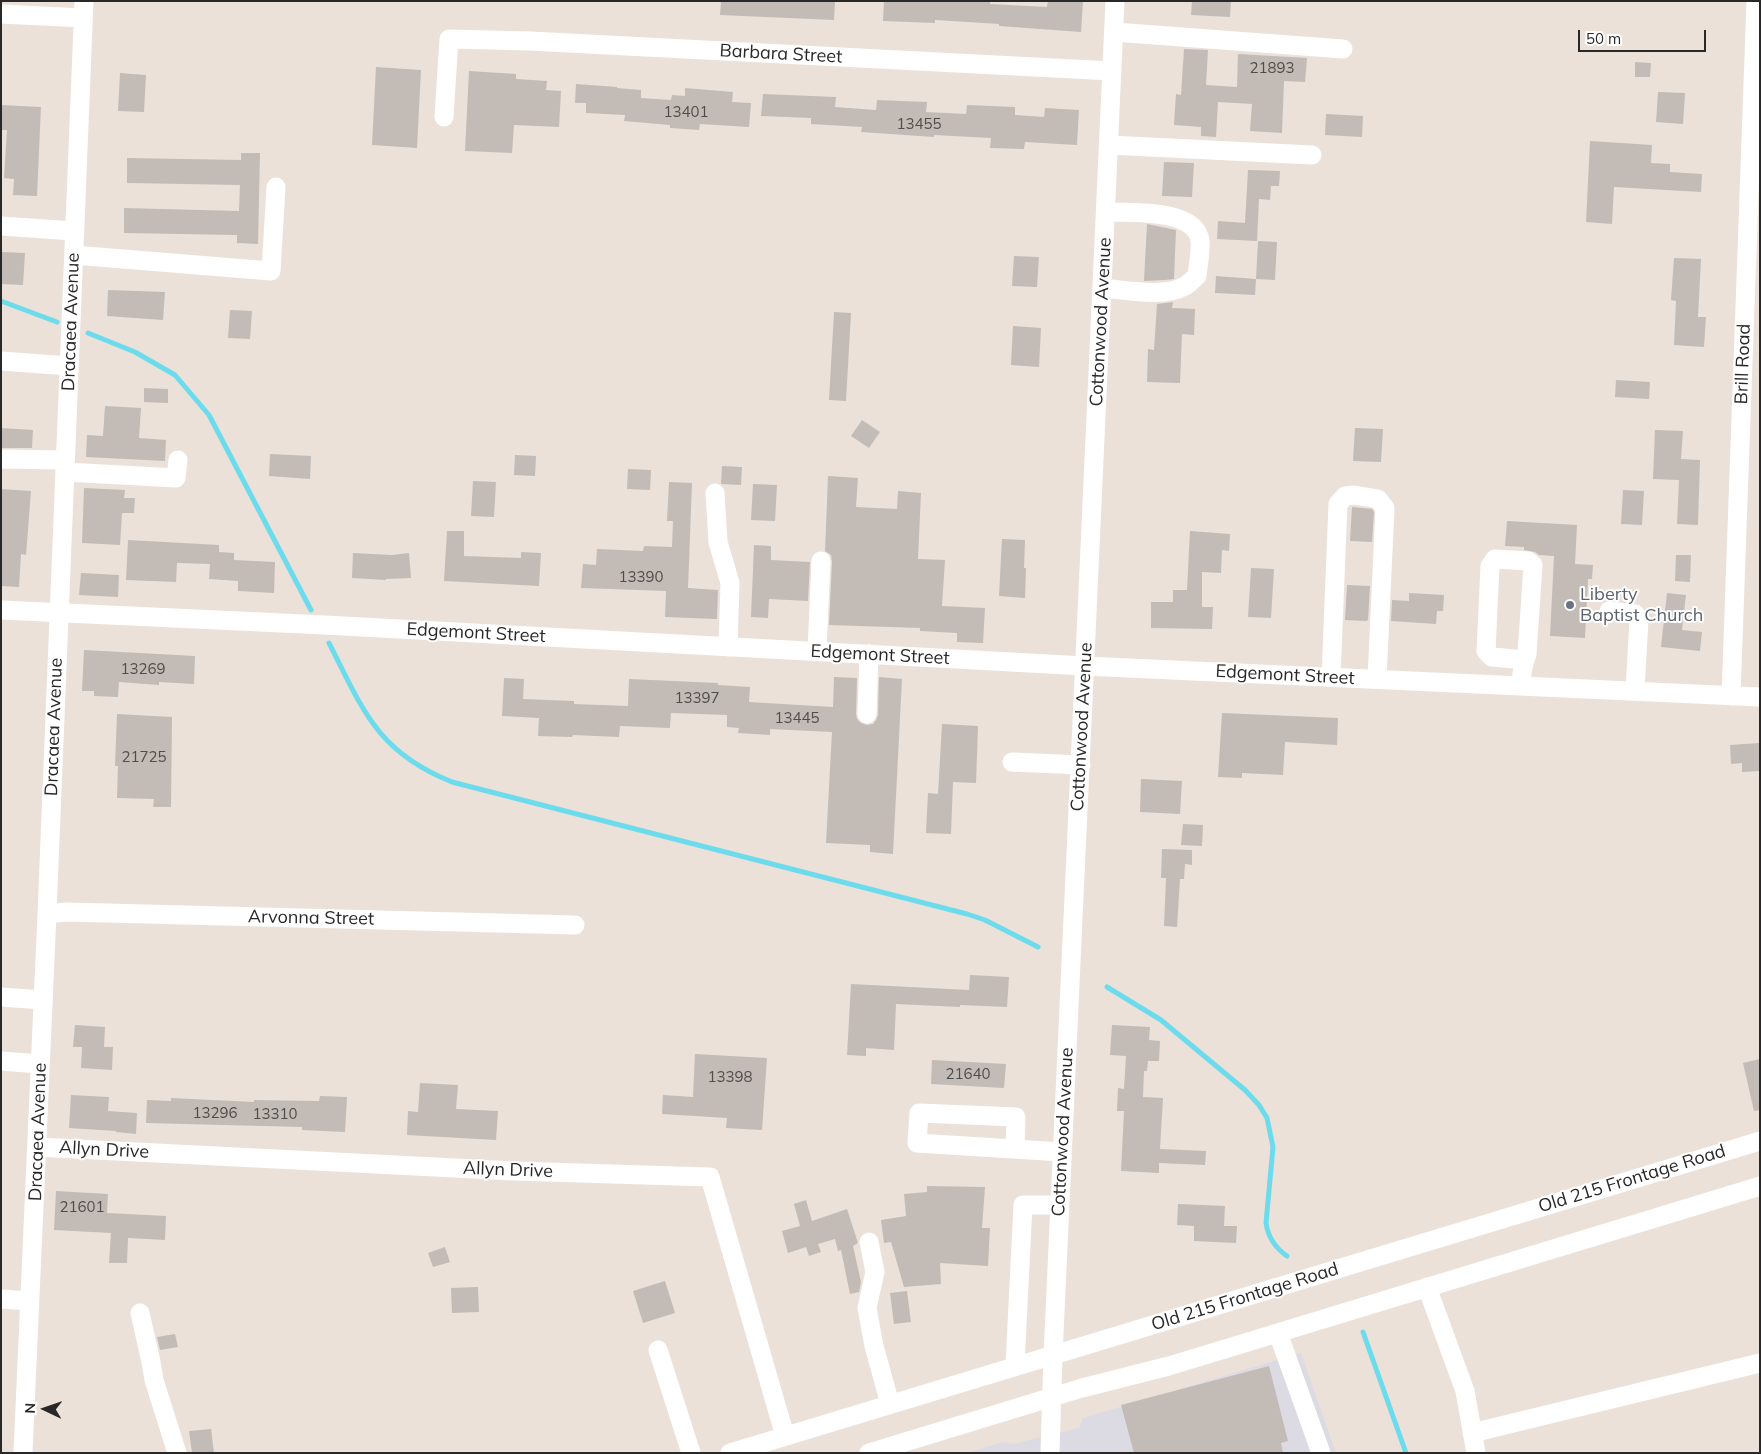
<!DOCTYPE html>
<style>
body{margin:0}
#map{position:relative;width:1761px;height:1454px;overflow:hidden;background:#ebe1d9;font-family:Mulish,sans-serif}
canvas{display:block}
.frame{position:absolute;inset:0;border:2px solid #282828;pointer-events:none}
.north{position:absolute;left:20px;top:1384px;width:50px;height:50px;-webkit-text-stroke:4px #fff;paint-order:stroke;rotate:273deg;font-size:14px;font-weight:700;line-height:20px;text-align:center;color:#282828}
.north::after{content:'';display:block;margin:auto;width:18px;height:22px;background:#282828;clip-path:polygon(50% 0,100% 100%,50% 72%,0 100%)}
.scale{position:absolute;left:1578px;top:30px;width:128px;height:22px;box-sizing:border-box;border:2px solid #282828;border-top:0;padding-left:6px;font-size:15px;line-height:18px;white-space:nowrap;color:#282828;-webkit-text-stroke:4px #fff;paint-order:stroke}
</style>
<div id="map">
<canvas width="1761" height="1454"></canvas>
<div class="frame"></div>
<div class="north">N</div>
<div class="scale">50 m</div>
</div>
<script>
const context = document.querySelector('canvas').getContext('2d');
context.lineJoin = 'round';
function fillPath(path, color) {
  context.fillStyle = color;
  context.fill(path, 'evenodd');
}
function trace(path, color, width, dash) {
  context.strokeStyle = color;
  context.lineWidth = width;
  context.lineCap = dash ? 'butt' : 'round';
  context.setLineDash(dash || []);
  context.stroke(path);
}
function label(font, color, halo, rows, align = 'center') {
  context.font = font + ' Mulish,sans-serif';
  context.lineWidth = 4;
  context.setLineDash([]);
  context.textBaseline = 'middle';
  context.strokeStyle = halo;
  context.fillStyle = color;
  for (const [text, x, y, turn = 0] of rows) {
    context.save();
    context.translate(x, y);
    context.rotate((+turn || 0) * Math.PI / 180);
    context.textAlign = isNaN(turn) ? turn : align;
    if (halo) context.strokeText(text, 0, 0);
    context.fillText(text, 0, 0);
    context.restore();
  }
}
const industrial = new Path2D(`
 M1301 1353 1336 1453H968L1002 1442 1014 1444 1079 1428 1083 1418Z`);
const stream = new Path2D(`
 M1 301 57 322
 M88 333 135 352 175 375 209 415 311 610
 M329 643C363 710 377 752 452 782L967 914 985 920 1038 947
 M1107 987 1161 1020 1245 1090 1259 1105 1267 1118 1273 1147 1266 1223C1268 1237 1274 1247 1287 1256
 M1363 1332 1406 1453`);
const building = new Path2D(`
 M721 1H835L834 20 720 15Z
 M884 1H990V4L1047 7 1048 1H1083L1081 32 999 26V24L935 20V23L883 21Z
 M1192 1H1231L1230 17 1191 15Z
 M1184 49 1208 50 1206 85 1237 87 1238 54 1307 58 1305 82 1284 81 1282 133 1250 131 1252 104 1218 102 1216 137 1201 136V127L1174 125 1176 94 1181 95Z
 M1635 62 1651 63 1650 77H1635Z
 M376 67 421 70 417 148 372 145Z
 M469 71 516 74V79L547 81 546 90 561 91 559 127 514 125 512 153 465 151Z
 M120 73 146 75 144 112 118 111Z
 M576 84 617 87V88L641 90V98L671 100 672 95 685 96V88L733 92 732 102 751 103 749 127 700 124 699 130 670 128V125L624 121 625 115 586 113V103H575Z
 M1658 92 1685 93 1683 124 1656 122Z
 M763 94 836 97 835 107 876 110 877 100 927 102 926 112 966 114 967 105 1015 107V115L1044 117 1045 108 1079 110 1077 145 1025 142 1024 149 990 148 991 138 934 135V137L861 132 862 127 811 124V118L761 116Z
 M1 105 41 107 37 196 13 195 14 179 4 178 7 130H1Z
 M1326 114 1363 116 1362 137 1325 135Z
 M1590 141 1652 145 1651 163 1670 164V172L1702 174 1701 192 1614 187 1612 224 1586 222Z
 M241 153H260L258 244 237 243V235L124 233V208L239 211 240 185 127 183V158L241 160Z
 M1164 162 1194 163 1192 197 1162 196Z
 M1248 170 1280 171 1279 186H1271L1270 200 1259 199 1257 241 1217 239 1218 221 1245 223Z
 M1147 224 1176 230 1174 279 1165 280 1144 281Z
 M1258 241 1277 242 1275 280 1256 279Z
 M1 252 25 253 23 285 1 284Z
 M1014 256 1039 257 1037 287 1012 286Z
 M1674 258 1701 259 1698 317H1706L1704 347 1674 345 1676 301 1671 300Z
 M1216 276 1256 279 1255 295 1215 293Z
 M108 290 165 292 163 320 107 316Z
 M1173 302 1172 308 1195 309 1194 335 1182 334 1180 383 1147 382 1148 349 1154 350 1157 304Z
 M230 310 252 311 250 339 228 338Z
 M834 312 851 313 846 401 829 400Z
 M1013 326 1041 328 1039 367 1011 365Z
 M1616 380 1650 382 1649 399 1615 397Z
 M144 388 168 389V403L144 402Z
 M105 406 141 408 139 438 166 440 165 461 86 457 87 435 103 436Z
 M862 420 880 432 869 448 851 436Z
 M1 428 33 430 32 448H1Z
 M1355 428 1383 429 1381 462 1353 461Z
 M1655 430 1683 431 1681 459 1700 460 1698 525 1677 524 1679 480 1653 479Z
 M270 454 311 456 310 479 269 476Z
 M515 455 536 456 535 476 514 475Z
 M722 466 742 467 741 485 721 484Z
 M628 469 651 470 650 490 627 489Z
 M828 476 858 478 856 507 897 509 898 491 921 493 918 559 945 560 942 606 985 608 983 643 957 642V633L920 631V628L829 625 832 562 831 555 825 551Z
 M473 481 496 482 494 517 471 516Z
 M669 482 692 483 688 588 718 590 717 619 665 617 666 591 581 588 583 564 596 565 597 549 643 551 644 546 672 547 673 521H667Z
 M753 484 777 485 775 521 751 520Z
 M84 488 125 490 124 498H135L134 513H122L120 545 82 543Z
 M1 489 31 491 26 555 21 554 19 587 1 586Z
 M1623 490 1644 491 1642 525 1621 524Z
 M1352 507 1372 509 1374 512 1372 542 1350 541Z
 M1507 521 1577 525 1575 564 1593 565 1592 579H1588L1585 638 1550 636 1554 556 1539 555 1535 552 1524 550V547L1505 546Z
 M447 531H464V556L521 558V552L541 553 539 586 444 581Z
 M1190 531 1230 534 1229 551 1222 550 1221 573 1202 572V607H1213L1212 629 1151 628V602H1173V590H1187Z
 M1002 539 1025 540 1024 568H1026L1025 598 999 596Z
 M128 540 219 545V552L234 553V560L275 562 274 593 238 591V581L209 579 210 564 177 563 176 582 126 580Z
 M754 545 771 546V560L810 562 808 601 769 599 768 618 751 617Z
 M353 553 392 555 409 553 411 578 386 579V580L352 578Z
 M1676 555H1691L1690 582 1675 581Z
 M1251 568 1274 569 1271 618 1248 617Z
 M81 573 119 575 118 597 79 595Z
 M1347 585 1370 586 1368 620 1366 621 1345 620Z
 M1409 593 1444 595 1443 611H1437L1436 624 1391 621 1392 600 1409 601Z
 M1667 593 1686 595 1682 630 1702 632 1700 651 1661 647Z
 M84 650 195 656 194 684 159 682V685L119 682 118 697 94 696V691H82Z
 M834 677 857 678 856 714 857 719 861 723 867 725 873 724 876 720 878 715 879 677 902 679 893 854 870 852V845L826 843 832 732 770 729V735L738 733 739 728 727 727V715L671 713 670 728 620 726 619 737 573 735 572 737 538 736 539 718 502 716 504 678 524 679 523 699 574 701V704L628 706 629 679 718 683V685L750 687 749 702 833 707Z
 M1222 713 1338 718 1337 745 1285 742 1283 775 1242 773V778L1218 777Z
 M117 714 172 717 171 807H153L154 799 117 798 118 766H115Z
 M942 724 978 726 976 783 953 782 951 834 926 833 928 793 938 794Z
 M1760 743V771L1742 772V763L1731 764 1730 745Z
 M1141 779 1182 781 1180 814 1140 812Z
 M1183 824 1203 825 1202 846 1181 845Z
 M1162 849 1192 850V865L1185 864 1184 879H1180L1177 927 1164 926 1166 878H1161Z
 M970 975 1009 977 1007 1007 960 1005V1007L896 1004 894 1050 866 1048V1056L847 1055 851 984 969 990Z
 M75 1025 105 1027 104 1047H113L112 1070 81 1068 82 1047H73Z
 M1112 1025 1150 1027 1149 1040 1160 1041 1159 1061H1148L1147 1071H1144L1143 1097 1163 1098 1160 1149 1206 1151 1205 1165 1159 1163V1173L1121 1171 1124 1111H1117L1118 1088 1124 1089 1126 1056 1110 1055Z
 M695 1054 767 1058 762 1130 726 1128 727 1118 662 1114 663 1095 693 1097Z
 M1760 1059V1110L1754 1111 1743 1063Z
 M932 1060 1006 1064 1004 1088 931 1084Z
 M420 1083 458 1085 456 1109 498 1111 496 1140 407 1135 408 1111 418 1112Z
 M71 1095 109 1097 108 1111 137 1113 136 1134 116 1132V1131L69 1128Z
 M320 1096 347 1097 345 1132 302 1130V1127L146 1123 147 1100 171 1101V1098L254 1102V1100L319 1101Z
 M927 1186 985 1187 982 1228H990L988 1266 940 1263 941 1284 904 1287 891 1242 884 1243 881 1220 906 1216 904 1194 927 1192Z
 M56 1191 108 1194 107 1213 166 1216 165 1240 128 1238 127 1263H109L111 1233 54 1230Z
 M806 1200 812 1221 847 1209 858 1243 853 1246 861 1282 859 1292 850 1294 841 1250 838 1251 835 1239 818 1244 821 1252 809 1256 806 1247 788 1253 782 1231 800 1226 794 1204Z
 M1178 1204 1225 1206 1224 1226H1237L1236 1243 1194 1241V1226L1177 1225Z
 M445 1247 450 1262 433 1267 428 1253Z
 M665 1281 675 1313 643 1323 633 1291Z
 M478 1287 479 1312 452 1313 451 1288Z
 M907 1291 911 1322 894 1324 890 1293Z
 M175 1334 178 1347 160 1350 157 1337Z
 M1269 1366 1288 1441 1281 1443 1283 1453H1134L1121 1405Z
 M211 1429 214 1453H192L189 1431Z`);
const minor = new Path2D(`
 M1 14 83 18
 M1114 32 1343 49
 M444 117 449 39 530 41 1112 71
 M1109 145 1312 155
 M1 226 74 231
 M74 255 271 271 276 187
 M1102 288C1126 290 1164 298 1185 286 1189 284 1193 279 1197 276 1198 265 1201 252 1200 241 1196 208 1130 213 1106 212
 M1 361 69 366
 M1 459 65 460
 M65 472 176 478 178 460
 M715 493 718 542 730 583 728 647
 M1 610 325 625 1085 666 1760 697
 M1609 611 1635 614 1639 619 1635 691
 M817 651 821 561
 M1331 677 1338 504 1345 496 1354 495 1378 499 1385 508 1377 679
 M1521 686C1521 674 1523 665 1527 654L1533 565 1528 561 1495 559 1490 566 1486 651 1492 657 1525 660
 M1731 696 1756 1
 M867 714 869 654
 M1012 762 1081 765
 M47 914 67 912 575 925
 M1 997 43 1000
 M1 1061 40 1064
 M37 1147 514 1171 710 1177 785 1436
 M1015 1149 1016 1117 919 1113 917 1143 1062 1152
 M869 1242 875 1272 867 1308 874 1346 890 1404
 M1427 1287 1465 1391 1476 1453
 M1 1299 30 1301
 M140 1313 151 1362 154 1380 177 1453
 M1278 1333 1321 1453
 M658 1350 691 1453
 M1015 1365 1023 1205H1060
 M1472 1433 1760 1363
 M23 1453 47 914 84 1
 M730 1453 1760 1141
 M869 1453 1082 1388 1169 1366 1760 1186
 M1050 1453 1053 1356 1115 1`);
const markers = [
 [1570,605,5,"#6b7280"]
];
const numberNames = [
 ["21893",1272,68],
 ["13401",686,112],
 ["13455",919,124],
 ["13390",641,577],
 ["13269",143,669],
 ["13397",697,698],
 ["13445",797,718],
 ["21725",144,757],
 ["21640",968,1074],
 ["13398",730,1077],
 ["13296",215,1113],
 ["13310",275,1114],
 ["21601",82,1207]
];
const streetNames = [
 ["Barbara Street",781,54,3],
 ["Dracaea Avenue",71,322,-88],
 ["Cottonwood Avenue",1101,322,-87],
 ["Brill Road",1743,364,-88],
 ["Edgemont Street",476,633,3],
 ["Edgemont Street",880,655,3],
 ["Edgemont Street",1285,675,3],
 ["Dracaea Avenue",54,727,-88],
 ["Cottonwood Avenue",1082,727,-87],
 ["Arvonna Street",311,918,1],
 ["Dracaea Avenue",38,1132,-88],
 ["Cottonwood Avenue",1063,1132,-87],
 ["Allyn Drive",104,1150,3],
 ["Allyn Drive",508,1170,2],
 ["Old 215 Frontage Road",1632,1179,-17],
 ["Old 215 Frontage Road",1245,1297,-17]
];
const worshipNames = [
 ["Liberty",1580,595],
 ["Baptist Church",1580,616]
];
fillPath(industrial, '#dcdae3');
trace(stream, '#6cdced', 5);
fillPath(building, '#c3bbb6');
trace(minor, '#fff', 19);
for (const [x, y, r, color] of markers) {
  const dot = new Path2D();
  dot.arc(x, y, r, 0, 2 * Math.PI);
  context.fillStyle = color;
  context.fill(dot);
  trace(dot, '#fff', 2);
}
label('15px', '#4f4d4c', null, numberNames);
label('18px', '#282828', '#fff', streetNames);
label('18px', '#5b616d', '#fff', worshipNames, 'left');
</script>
